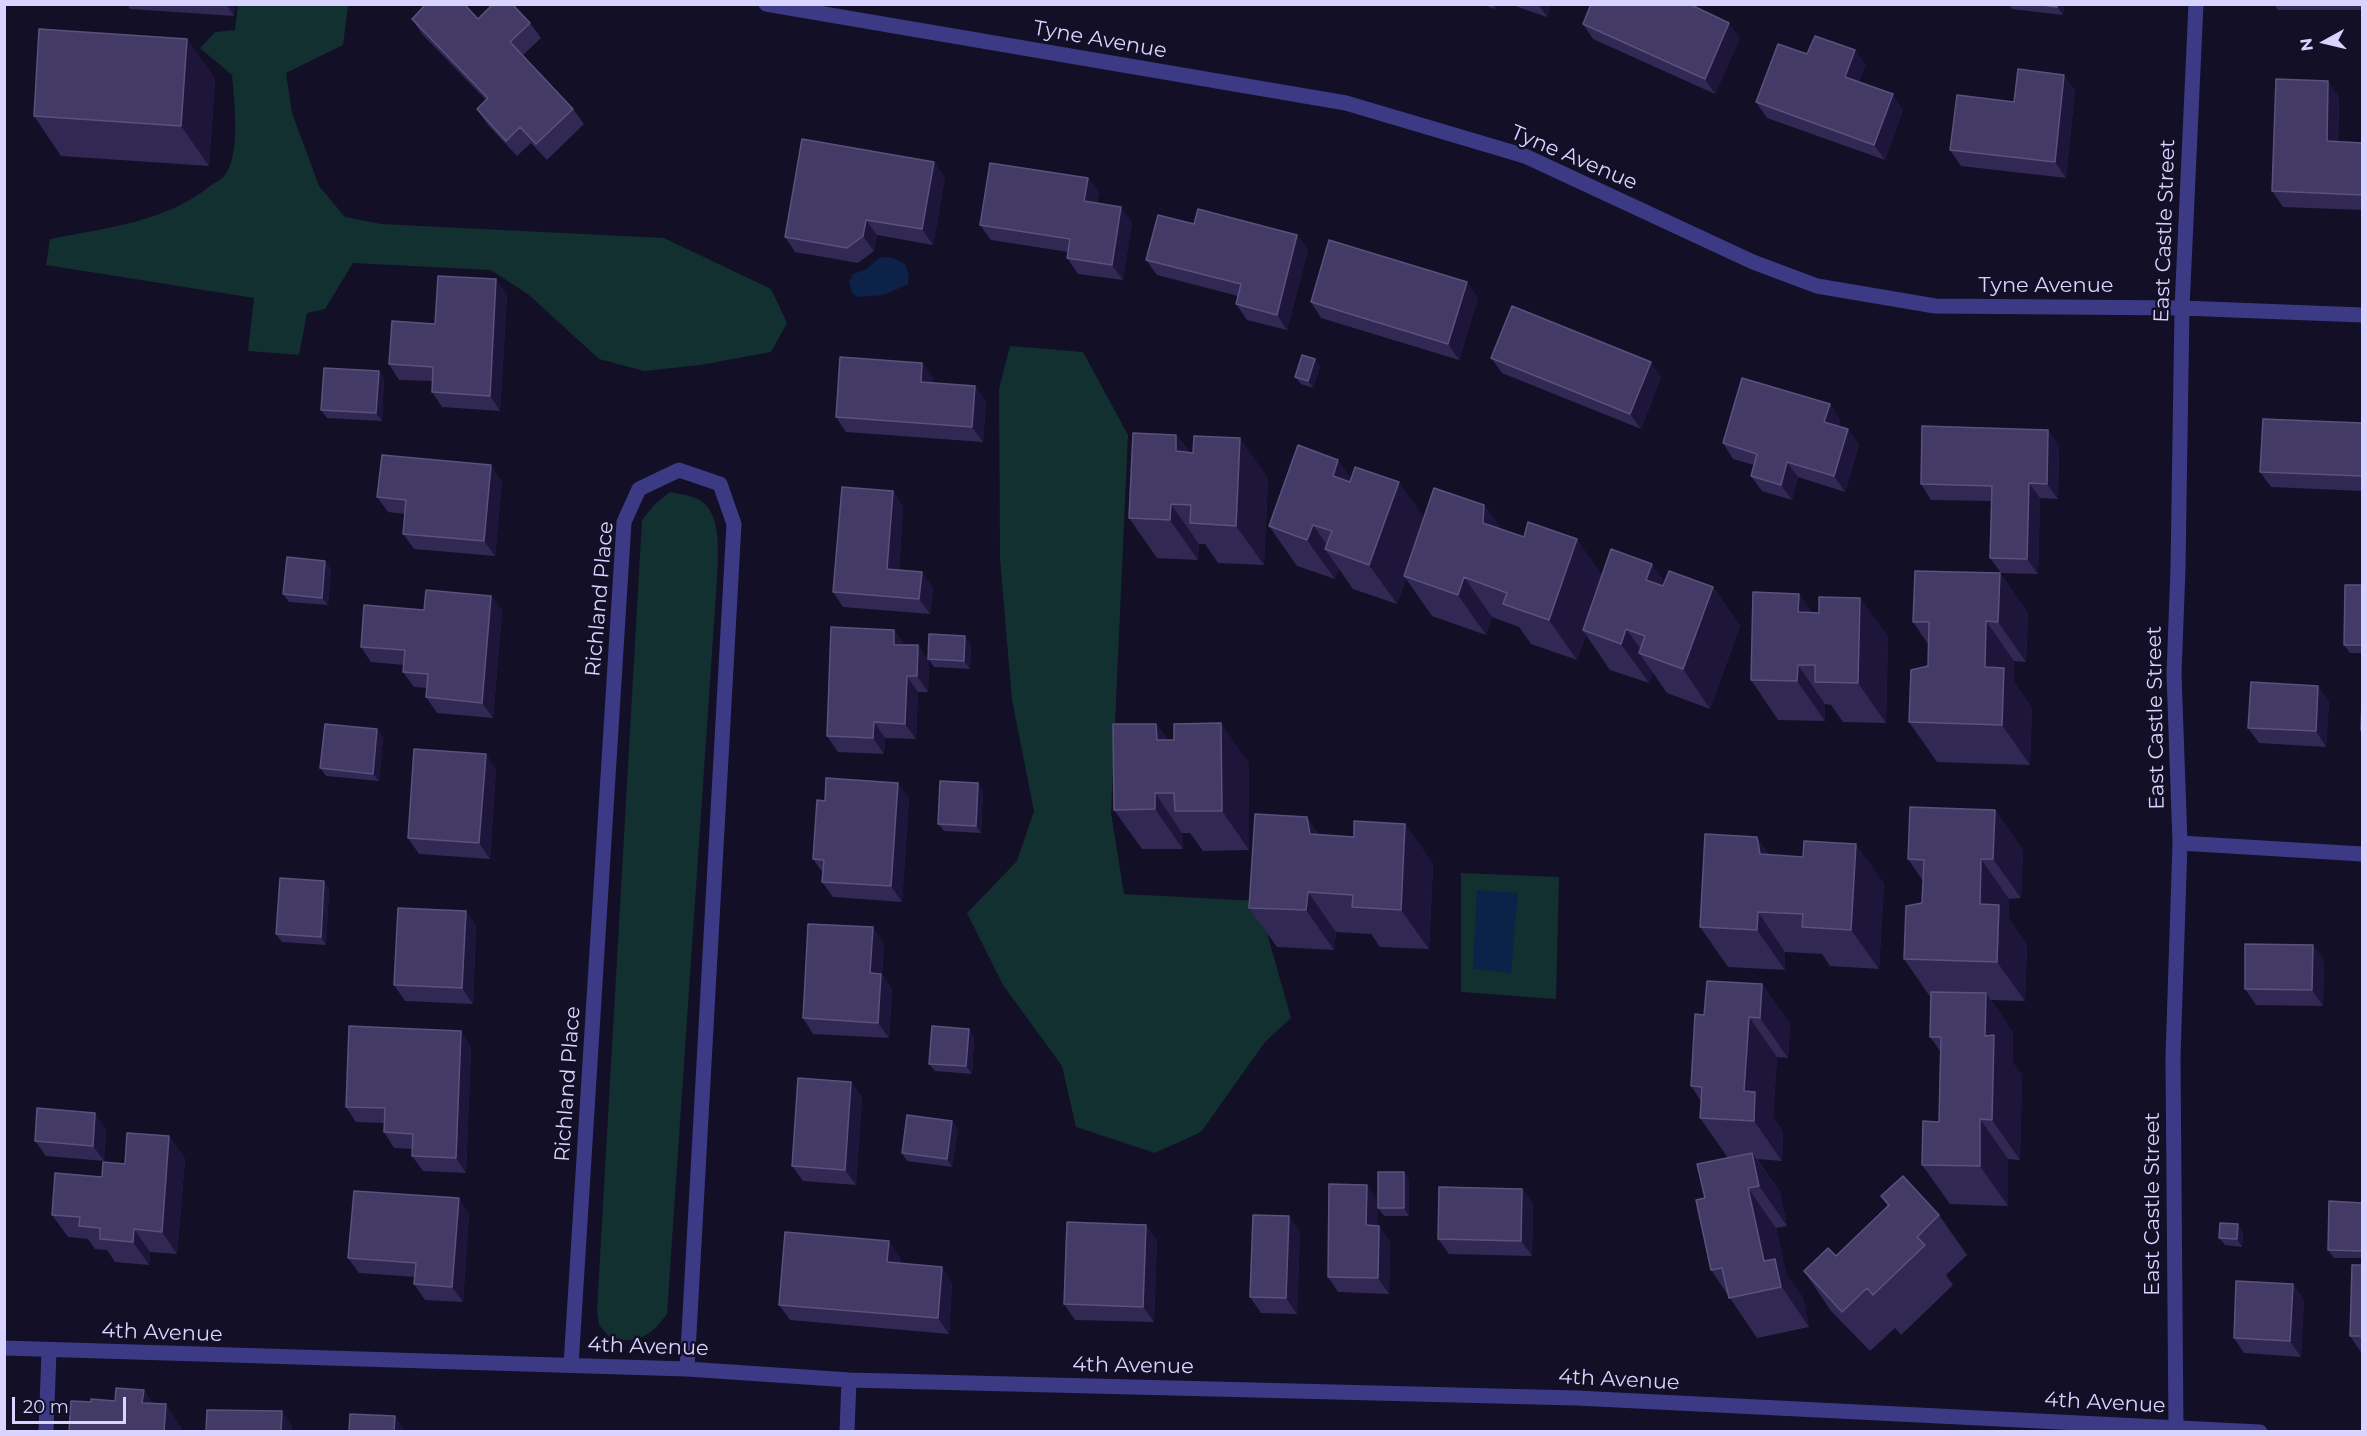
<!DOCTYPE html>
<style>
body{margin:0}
#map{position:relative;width:2367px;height:1436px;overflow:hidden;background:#130f26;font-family:Montserrat,sans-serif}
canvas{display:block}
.frame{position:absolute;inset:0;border:6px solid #d9d4ff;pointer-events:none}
.north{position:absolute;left:2295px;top:12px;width:60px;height:60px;-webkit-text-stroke:4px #130f26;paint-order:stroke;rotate:262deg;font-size:16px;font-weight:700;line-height:24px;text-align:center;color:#d9d4ff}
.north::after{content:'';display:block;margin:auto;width:21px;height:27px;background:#d9d4ff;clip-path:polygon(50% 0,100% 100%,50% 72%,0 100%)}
.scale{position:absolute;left:12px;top:1397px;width:114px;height:27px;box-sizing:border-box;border:3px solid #d9d4ff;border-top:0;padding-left:8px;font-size:18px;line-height:21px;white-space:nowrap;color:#d9d4ff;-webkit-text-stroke:4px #130f26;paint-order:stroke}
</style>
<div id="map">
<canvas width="2367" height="1436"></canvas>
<div class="frame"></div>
<div class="north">N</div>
<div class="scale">20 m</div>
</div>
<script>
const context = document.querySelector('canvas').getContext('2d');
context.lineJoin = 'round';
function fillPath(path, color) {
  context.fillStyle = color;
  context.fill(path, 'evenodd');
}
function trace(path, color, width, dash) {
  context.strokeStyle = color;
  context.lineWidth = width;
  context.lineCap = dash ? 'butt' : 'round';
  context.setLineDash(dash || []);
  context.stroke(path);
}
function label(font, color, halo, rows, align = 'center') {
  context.font = font + ' Montserrat,sans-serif';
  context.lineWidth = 5;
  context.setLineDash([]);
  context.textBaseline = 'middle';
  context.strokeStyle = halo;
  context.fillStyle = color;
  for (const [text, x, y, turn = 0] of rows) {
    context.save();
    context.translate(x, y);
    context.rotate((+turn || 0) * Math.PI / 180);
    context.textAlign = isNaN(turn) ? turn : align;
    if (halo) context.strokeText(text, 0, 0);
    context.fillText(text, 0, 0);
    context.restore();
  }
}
const green = new Path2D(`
 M238 5H348L343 45 286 73 292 113 319 186 345 217 381 224 664 238 771 289 787 323 771 352 700 365 644 371 599 359 529 295 491 270 353 263 325 309 307 313 299 355 248 351 254 298 46 265 50 239C105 228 166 222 210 186 215 183 222 179 225 175 241 154 234 100 232 75L200 48 215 32 235 30Z
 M1010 346 1083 352 1128 435 1111 813 1124 894 1258 901 1291 1018 1265 1042 1201 1132 1155 1153 1076 1127 1062 1066 1003 985 967 913 1017 861 1034 811 1012 700 1000 559 999 389Z
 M670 492C679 494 689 495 698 499 723 511 718 557 717 579L667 1314C650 1337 639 1343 611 1339L599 1325 597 1310 642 520 654 505Z
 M1461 873 1559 877 1556 999 1461 992Z`);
const water = new Path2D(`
 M880 257 893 258 905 264 909 275 908 284 884 295 857 297 852 293 849 282 853 274 865 270Z
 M1477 890 1518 893 1511 973 1473 969Z`);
const street = new Path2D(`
 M766 4 1346 103 1525 156 1753 262 1817 286 1935 306 2182 308 2362 315
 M2180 843 2362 854
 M4 1348 687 1369 849 1380 1577 1398 2260 1432
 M571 1365 624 522 639 489 679 470 720 484 734 524 687 1369
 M46 1432 49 1351
 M847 1432 849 1380
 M2176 1432 2173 1057 2180 843 2174 674 2178 568 2182 308 2196 4`);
const wall = new Path2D(`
 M127 4H235L234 16 130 9Z
 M1481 4H1497L1495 9Z
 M1509 4H1551L1547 17Z
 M2009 4H2064L2063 15 2012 9Z
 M2274 4H2362V10H2278Z
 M412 19H478L530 23 541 38 522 56 573 109 584 124 547 160 531 143 517 156 488 125 477 109 486 100 422 34Z
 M1583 24 1740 38 1715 94 1593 39Z
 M187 39 215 79 209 166 61 156 34 116Z
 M1855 50 1865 65 1859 82 1903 110 1885 160 1767 118 1756 102 1807 54Z
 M2075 90 2066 178 1961 166 1950 150 2014 102Z
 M2339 97 2338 142 2362 143V210L2283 207 2272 191Z
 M945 177 933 245 877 235 874 251 858 263 795 252 785 237Z
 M1088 178 1099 193 1097 203 1132 222 1123 280 1078 274 1067 258 1068 252 991 240 980 225Z
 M1194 224 1297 235 1308 250 1287 330 1247 320 1236 304 1238 296 1157 275 1146 260Z
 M507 294 500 411 442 407 432 392V381L399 380 389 364 435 324Z
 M1478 298 1459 360 1321 318 1311 302Z
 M1491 358 1661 377 1641 429 1502 373Z
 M1315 359 1320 367 1313 388 1301 384 1295 377Z
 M922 363 933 378 932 383 975 386 986 402 983 442 846 432 836 417Z
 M379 371 384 379 382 421 327 418 321 410Z
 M1830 404 1840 420 1838 427 1848 429 1859 445 1845 492 1798 477 1792 500 1762 491 1751 476 1754 465 1733 459 1723 443Z
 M2362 423V491L2271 487 2260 472Z
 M1176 435 1189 452 1268 478 1264 565 1218 563 1205 544H1199L1198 560 1157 558 1129 518Z
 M2059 445 2058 499 2040 498 2038 574 2001 573 1990 558 1992 501 1931 500 1921 484Z
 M1351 478 1424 518 1484 505 1501 529 1602 575 1665 583 1713 587 1740 626 1710 709 1667 693 1653 673 1649 683 1610 670 1586 635 1577 660 1531 644 1519 627 1492 617 1486 635 1432 616 1406 579 1397 604 1353 589 1339 569 1335 579 1297 566 1269 526Z
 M502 481 495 556 414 549 403 534 405 514 388 512 377 497Z
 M893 491 903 507 899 570 933 587 930 614 843 607 833 592Z
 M331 569 328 605 289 602 283 594Z
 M2000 573 2028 613 2026 662 2014 661V682L2032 708 2030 765 1937 762 1909 722 1928 666V644L1913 622Z
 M2362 585V653H2350L2344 645Z
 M1799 594 1812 612 1819 613 1860 598 1888 637 1886 723 1843 722 1831 705 1825 704V721L1778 720 1751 680Z
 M491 596 502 611 493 718 437 713 426 697 427 688 414 687 403 672 404 665 371 662 361 647 424 610Z
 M894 630 905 645H918L929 661 928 692H918L916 739 885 738 884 754 838 752 827 736Z
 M971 644 970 669 934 667 928 659Z
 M2329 701 2326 747 2259 743 2248 728Z
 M1156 724 1168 740 1249 763V850L1203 851 1190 833H1182L1183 849H1142L1114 810Z
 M377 729 383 737 379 781 326 776 320 768Z
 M496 769 490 859 419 854 408 838Z
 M983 791 981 833 944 831 938 824Z
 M909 798 902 902 833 897 822 882 823 873 813 859 825 801Z
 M1995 810 2023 850 2021 898 2009 899V919L2027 945 2025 1001 1991 1000 2013 1033V1063L2022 1075 2020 1160 2008 1159V1206L1950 1204 1922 1165 1939 1122 1940 1051 1930 1037 1931 998 1904 959 1922 903 1923 881 1908 859Z
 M1405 824 1433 864 1429 949 1380 947 1371 934 1336 932 1334 950 1277 947 1249 908 1319 835 1354 837Z
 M1770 855 1884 883 1879 969 1830 966 1822 954 1785 952V970L1728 967 1700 927Z
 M324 881 329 889 326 945 282 942 276 934Z
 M466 911 476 926 473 1004 405 1001 394 985Z
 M884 943 882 974 892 989 889 1038 813 1034 803 1018Z
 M2313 945 2324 960 2323 1006 2256 1005 2245 989Z
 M1762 984 1790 1024 1788 1058 1777 1057 1773 1117 1783 1132 1782 1161 1757 1159 1780 1192 1787 1226 1776 1228 1786 1274 1803 1298 1809 1327 1757 1338 1711 1270 1705 1198 1728 1158 1700 1118 1701 1101 1691 1086 1704 1015Z
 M461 1031 471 1047 466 1173 423 1171 412 1156V1149L394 1148 384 1132V1123L356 1122 346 1107Z
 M974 1037 972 1074 935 1071 929 1064Z
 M851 1082 862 1097 856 1185 803 1181 792 1166Z
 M106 1129 104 1161 46 1156 35 1141Z
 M958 1129 952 1167 907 1161 902 1153Z
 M169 1136 185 1159 177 1254 150 1252 149 1265 115 1262 107 1250 95 1249 88 1239 68 1237 52 1215 102 1177Z
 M1404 1172 1409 1180V1216H1384L1378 1208Z
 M1522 1189 1533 1204 1532 1256 1449 1254 1438 1239Z
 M1881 1196 1939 1215 1967 1255 1946 1275 1953 1285 1901 1335 1895 1328 1870 1351 1831 1311 1804 1271 1836 1256 1888 1206Z
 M1378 1200 1377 1226 1390 1241 1389 1294 1338 1292 1328 1277Z
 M2362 1203V1258H2334L2328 1250Z
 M469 1214 463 1302 425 1300 414 1284 415 1277 359 1273 348 1258Z
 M1300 1231 1297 1314 1261 1313 1250 1297Z
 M2243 1232 2242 1247 2225 1245 2219 1238Z
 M1157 1240 1154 1322 1075 1320 1064 1304Z
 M900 1257V1264L952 1283 949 1334 790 1320 779 1305Z
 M2362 1265V1352H2361L2350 1336Z
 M2293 1284 2304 1300 2301 1357 2244 1353 2234 1338Z`);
const shadedWall = new Path2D(`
 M226 4H235L234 16Z
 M1492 4H1497L1495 9Z
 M1538 4H1551L1547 17Z
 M2058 4H2064L2063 15 2057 7Z
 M1729 23 1740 38 1715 94 1705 79Z
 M187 39 215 79 209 166 181 126Z
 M1855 50 1865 65 1856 92 1845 77Z
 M2064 75 2075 90 2066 178 2055 162Z
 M2328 81 2339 97 2337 157 2327 141Z
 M1893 94 1903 110 1885 160 1874 145Z
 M934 162 945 177 933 245 922 229Z
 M1088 178 1099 193 1095 216 1084 201Z
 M1121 207 1132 222 1123 280 1112 265Z
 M866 220 877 235 874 251 863 236Z
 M1297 235 1308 250 1287 330 1277 315Z
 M496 279 507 294 500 411 490 396Z
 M1467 282 1478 298 1459 360 1448 344Z
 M1315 359 1320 367 1313 388 1308 381Z
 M1651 362 1661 377 1641 429 1630 414Z
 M922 363 933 378 932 398 921 382Z
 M379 371 384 379 382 421 376 413Z
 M975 386 986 402 983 442 972 427Z
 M1830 404 1840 420 1835 438 1824 422Z
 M1848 429 1859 445 1845 492 1834 476Z
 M2048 430 2059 445 2058 499 2047 484Z
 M1176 435 1204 474 1176 451Z
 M1240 438 1268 478 1264 565 1236 526Z
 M1338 460 1366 500 1333 476Z
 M1787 462 1798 477 1792 500 1781 485Z
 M491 465 502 481 495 556 484 541Z
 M1399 482 1427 522 1404 576 1406 579 1397 604 1369 565Z
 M2029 483 2040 498 2038 574 2027 559Z
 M893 491 903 507 898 584 887 569Z
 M1171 504 1199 544 1198 560 1170 520Z
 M1484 505 1512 545 1483 523Z
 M1313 525 1331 551 1325 549 1339 569 1335 579 1307 540Z
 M1577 539 1605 579 1583 630 1586 635 1577 660 1549 620Z
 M325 561 331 569 328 605 322 598Z
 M1652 564 1680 604 1646 580Z
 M922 572 933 587 930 614 919 599Z
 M2000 573 2028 613 2026 662 1998 622Z
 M1464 577 1492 617 1486 635 1458 595Z
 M1713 587 1740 626 1710 709 1683 669Z
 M1799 594 1827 633 1798 612Z
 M491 596 502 611 493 718 482 703Z
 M1860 598 1888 637 1886 723 1858 683Z
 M1986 621 2014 661V682L2032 708 2030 765 2002 725 1985 667Z
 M1626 629 1645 655 1639 653 1653 673 1649 683 1621 644Z
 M894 630 905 645H894Z
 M965 636 971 644 970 669 964 661Z
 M918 645 929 661 928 692 917 676Z
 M1798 665 1825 704V721L1797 681Z
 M907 676 918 692 916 739 905 724Z
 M2318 686 2329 701 2326 747 2316 731Z
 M874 722 885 738 884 754 873 738Z
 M1221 723 1249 763V850L1222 811Z
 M1156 724 1184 763 1157 740Z
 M377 729 383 737 379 781 373 774Z
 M486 754 496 769 490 859 479 843Z
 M898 783 909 798 902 902 891 886Z
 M978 783 983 791 981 833 976 826Z
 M1155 793 1182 833 1183 849 1155 809Z
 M1995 810 2023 850 2021 898 1993 859Z
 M1307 817 1335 857 1310 834Z
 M1405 824 1433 864 1429 949 1401 910Z
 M1757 837 1785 877 1760 854Z
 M1856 844 1884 883 1879 969 1851 930Z
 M1981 859 2009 899V919L2027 945 2025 1001 1997 962 1980 904Z
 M324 881 329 889 326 945 321 937Z
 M1308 892 1336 932 1334 950 1306 910Z
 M466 911 476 926 473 1004 462 988Z
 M1758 912 1785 952V970L1757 930Z
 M873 927 884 943 882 974 892 989 889 1038 878 1023 870 973Z
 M2313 945 2324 960 2323 1006 2312 990Z
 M1762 984 1790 1024 1788 1058 1760 1018Z
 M1986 993 2013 1033V1063L2022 1075 2020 1160 1992 1120 1985 1036Z
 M1749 1017 1777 1057 1773 1117 1783 1132 1782 1161 1754 1121 1744 1091Z
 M969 1029 974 1037 972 1074 966 1066Z
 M461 1031 471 1047 466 1173 456 1158Z
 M851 1082 862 1097 856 1185 845 1170Z
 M95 1113 106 1129 104 1161 93 1146Z
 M1980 1119 2008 1159V1206L1980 1166Z
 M952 1121 958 1129 952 1167 947 1159Z
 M169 1136 185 1159 177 1254 162 1232Z
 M1752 1153 1780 1192 1787 1226 1759 1186Z
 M1404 1172 1409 1180V1216L1404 1208Z
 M1367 1185 1378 1200 1377 1241 1366 1225Z
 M1748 1188 1776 1228 1786 1274 1803 1298 1809 1327 1764 1261Z
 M1522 1189 1533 1204 1532 1256 1521 1241Z
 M459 1198 469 1214 463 1302 452 1287Z
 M1289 1216 1300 1231 1297 1314 1286 1298Z
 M2238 1224 2243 1232 2242 1247 2237 1239Z
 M1146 1225 1157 1240 1154 1322 1143 1307Z
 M1379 1226 1390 1241 1389 1294 1378 1278Z
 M134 1229 150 1252 149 1265 133 1242Z
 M889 1241 900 1257 898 1278 887 1262Z
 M942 1267 952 1283 949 1334 938 1318Z
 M2293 1284 2304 1300 2301 1357 2290 1341Z
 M144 1390 159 1412 142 1403Z
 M166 1404 181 1427V1431H164Z
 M282 1411 292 1426V1431H281Z
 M395 1416 405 1431H394Z`);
const building = new Path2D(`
 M426 4H464L478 19 493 4H512L530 23 510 42 573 109 536 144 520 127 506 141 477 109 488 98 412 19Z
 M1591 4H1689L1729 23 1705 79 1583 24Z
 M2034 4H2058L2057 7Z
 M39 29 187 39 181 126 34 116Z
 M1815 36 1855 50 1845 77 1893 94 1874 145 1756 102 1778 44 1807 54Z
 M2018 69 2064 75 2055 162 1950 150 1957 95 2014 102Z
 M2276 79 2328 81 2327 141 2362 143V195L2272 191Z
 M802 139 934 162 922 229 866 220 863 236 847 248 785 237Z
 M990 163 1088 178 1084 201 1121 207 1112 265 1067 258 1070 239 980 225Z
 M1198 209 1297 235 1277 315 1236 304 1241 284 1146 260 1158 215 1194 224Z
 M1329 240 1467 282 1448 344 1311 302Z
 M438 276 496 279 490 396 432 392 433 367 389 364 392 321 435 324Z
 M1512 306 1651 362 1630 414 1491 358Z
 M1302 355 1315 359 1308 381 1295 377Z
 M840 357 922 363 921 382 975 386 972 427 836 417Z
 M324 368 379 371 376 413 321 410Z
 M1742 378 1830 404 1824 422 1848 429 1834 476 1787 462 1781 485 1751 476 1757 454 1723 443Z
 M2263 419 2362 423V476L2260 472Z
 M1922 426 2048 430 2047 484 2029 483 2027 559 1990 558 1992 486 1921 484Z
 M1133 433 1176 435V451L1193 453 1194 436 1240 438 1236 526 1190 523 1191 505 1171 504 1170 520 1129 518Z
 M1298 445 1338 460 1333 476 1350 482 1355 467 1399 482 1369 565 1325 549 1332 531 1313 525 1307 540 1269 526Z
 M382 455 491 465 484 541 403 534 406 500 377 497Z
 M842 487 893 491 887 569 922 572 919 599 833 592Z
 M1434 488 1484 505 1483 523 1524 537 1528 522 1577 539 1549 620 1503 604 1507 593 1464 577 1458 595 1404 576Z
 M1611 549 1652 564 1646 580 1663 586 1669 571 1713 587 1683 669 1639 653 1645 636 1626 629 1621 644 1583 630Z
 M287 557 325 561 322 598 283 594Z
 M1915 571 2000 573 1998 622 1986 621 1985 667 2004 668 2002 725 1909 722 1911 670 1928 666 1929 622H1913Z
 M2345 585H2362V645H2344Z
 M426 590 491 596 482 703 426 697 428 674 403 672 405 650 361 647 364 605 424 610Z
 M1753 592 1799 594 1798 612 1819 613V597L1860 598 1858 683 1815 682V665H1798L1797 681 1751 680Z
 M831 627 894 630V645H918L917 676H907L905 724 874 722 873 738 827 736Z
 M929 634 965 636 964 661 928 659Z
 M2251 682 2318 686 2316 731 2248 728Z
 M2362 701V730H2361Z
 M1221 723 1222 811H1175L1174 793H1155V809L1114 810 1113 724H1156L1157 740H1174V724Z
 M325 724 377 729 373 774 320 768Z
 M414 749 486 754 479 843 408 838Z
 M826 778 898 783 891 886 822 882 824 860 813 859 817 800 825 801Z
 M940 781 978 783 976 826 938 824Z
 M1910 807 1995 810 1993 859H1981L1980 904 1999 905 1997 962 1904 959 1906 906 1922 903 1924 860 1908 859Z
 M1255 814 1307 817 1310 834 1354 837V821L1405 824 1401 910 1352 907 1353 895 1308 892 1306 910 1249 908Z
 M1705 834 1757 837 1760 854 1803 857 1804 841 1856 844 1851 930 1802 927 1803 914 1758 912 1757 930 1700 927Z
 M280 878 324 881 321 937 276 934Z
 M398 908 466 911 462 988 394 985Z
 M808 924 873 927 870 973 881 974 878 1023 803 1018Z
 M2245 944 2313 945 2312 990 2245 989Z
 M1707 981 1762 984 1760 1018 1749 1017 1744 1091 1755 1092 1754 1121 1700 1118 1702 1087 1691 1086 1695 1014 1704 1015Z
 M1931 992 1986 993 1985 1036 1994 1035 1992 1120 1980 1119V1166L1922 1165 1923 1121 1939 1122 1941 1037H1930Z
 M349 1026 461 1031 456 1158 412 1156 413 1134 384 1132 385 1108 346 1107Z
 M932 1026 969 1029 966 1066 929 1064Z
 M798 1078 851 1082 845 1170 792 1166Z
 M37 1108 95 1113 93 1146 35 1141Z
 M907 1115 952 1121 947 1159 902 1153Z
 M127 1133 169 1136 162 1232 134 1229 133 1242 100 1239V1228L79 1226 80 1217 52 1215 55 1173 102 1177 103 1162 125 1164Z
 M1752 1153 1759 1186 1748 1188 1764 1261 1775 1259 1781 1287 1729 1298 1722 1268 1711 1270 1696 1200 1705 1198 1697 1164Z
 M1378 1172H1404V1208H1378Z
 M1903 1176 1939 1215 1917 1237 1925 1245 1873 1295 1867 1288 1842 1312 1804 1271 1828 1248 1836 1256 1889 1205 1881 1196Z
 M1329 1184 1367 1185 1366 1225 1379 1226 1378 1278 1328 1277Z
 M1439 1187 1522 1189 1521 1241 1438 1239Z
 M354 1191 459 1198 452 1287 414 1284 416 1263 348 1258Z
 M2329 1201 2362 1203V1251L2328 1250Z
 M1253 1215 1289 1216 1286 1298 1250 1297Z
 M1067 1222 1146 1225 1143 1307 1064 1304Z
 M2220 1223 2238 1224 2237 1239 2219 1238Z
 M785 1232 889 1241 887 1262 942 1267 938 1318 779 1305Z
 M2352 1265H2362V1336H2350Z
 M2236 1281 2293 1284 2290 1341 2234 1338Z
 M116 1388 144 1390 142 1403 166 1404 164 1431H69L71 1401 91 1402V1399L115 1401Z
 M207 1410 282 1411 281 1431H206Z
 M350 1414 395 1416 394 1431H349Z`);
const streetNames = [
 ["Tyne Avenue",1100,40,10],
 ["Tyne Avenue",1574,158,23],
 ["East Castle Street",2165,231,-88],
 ["Tyne Avenue",2046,286],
 ["Richland Place",600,599,-85],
 ["East Castle Street",2156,718,-91],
 ["Richland Place",568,1084,-86],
 ["East Castle Street",2153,1204,-90],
 ["4th Avenue",162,1333,2],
 ["4th Avenue",648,1347,2],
 ["4th Avenue",1133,1366,1],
 ["4th Avenue",1619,1380,3],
 ["4th Avenue",2105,1403,3]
];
fillPath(green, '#12302f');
fillPath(water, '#0c2248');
trace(street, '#3d3a85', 15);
fillPath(wall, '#312854');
fillPath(shadedWall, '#1d163a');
fillPath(building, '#433a66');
trace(building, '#5a527e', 1.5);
label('21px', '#d9d4ff', '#130f26', streetNames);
</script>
